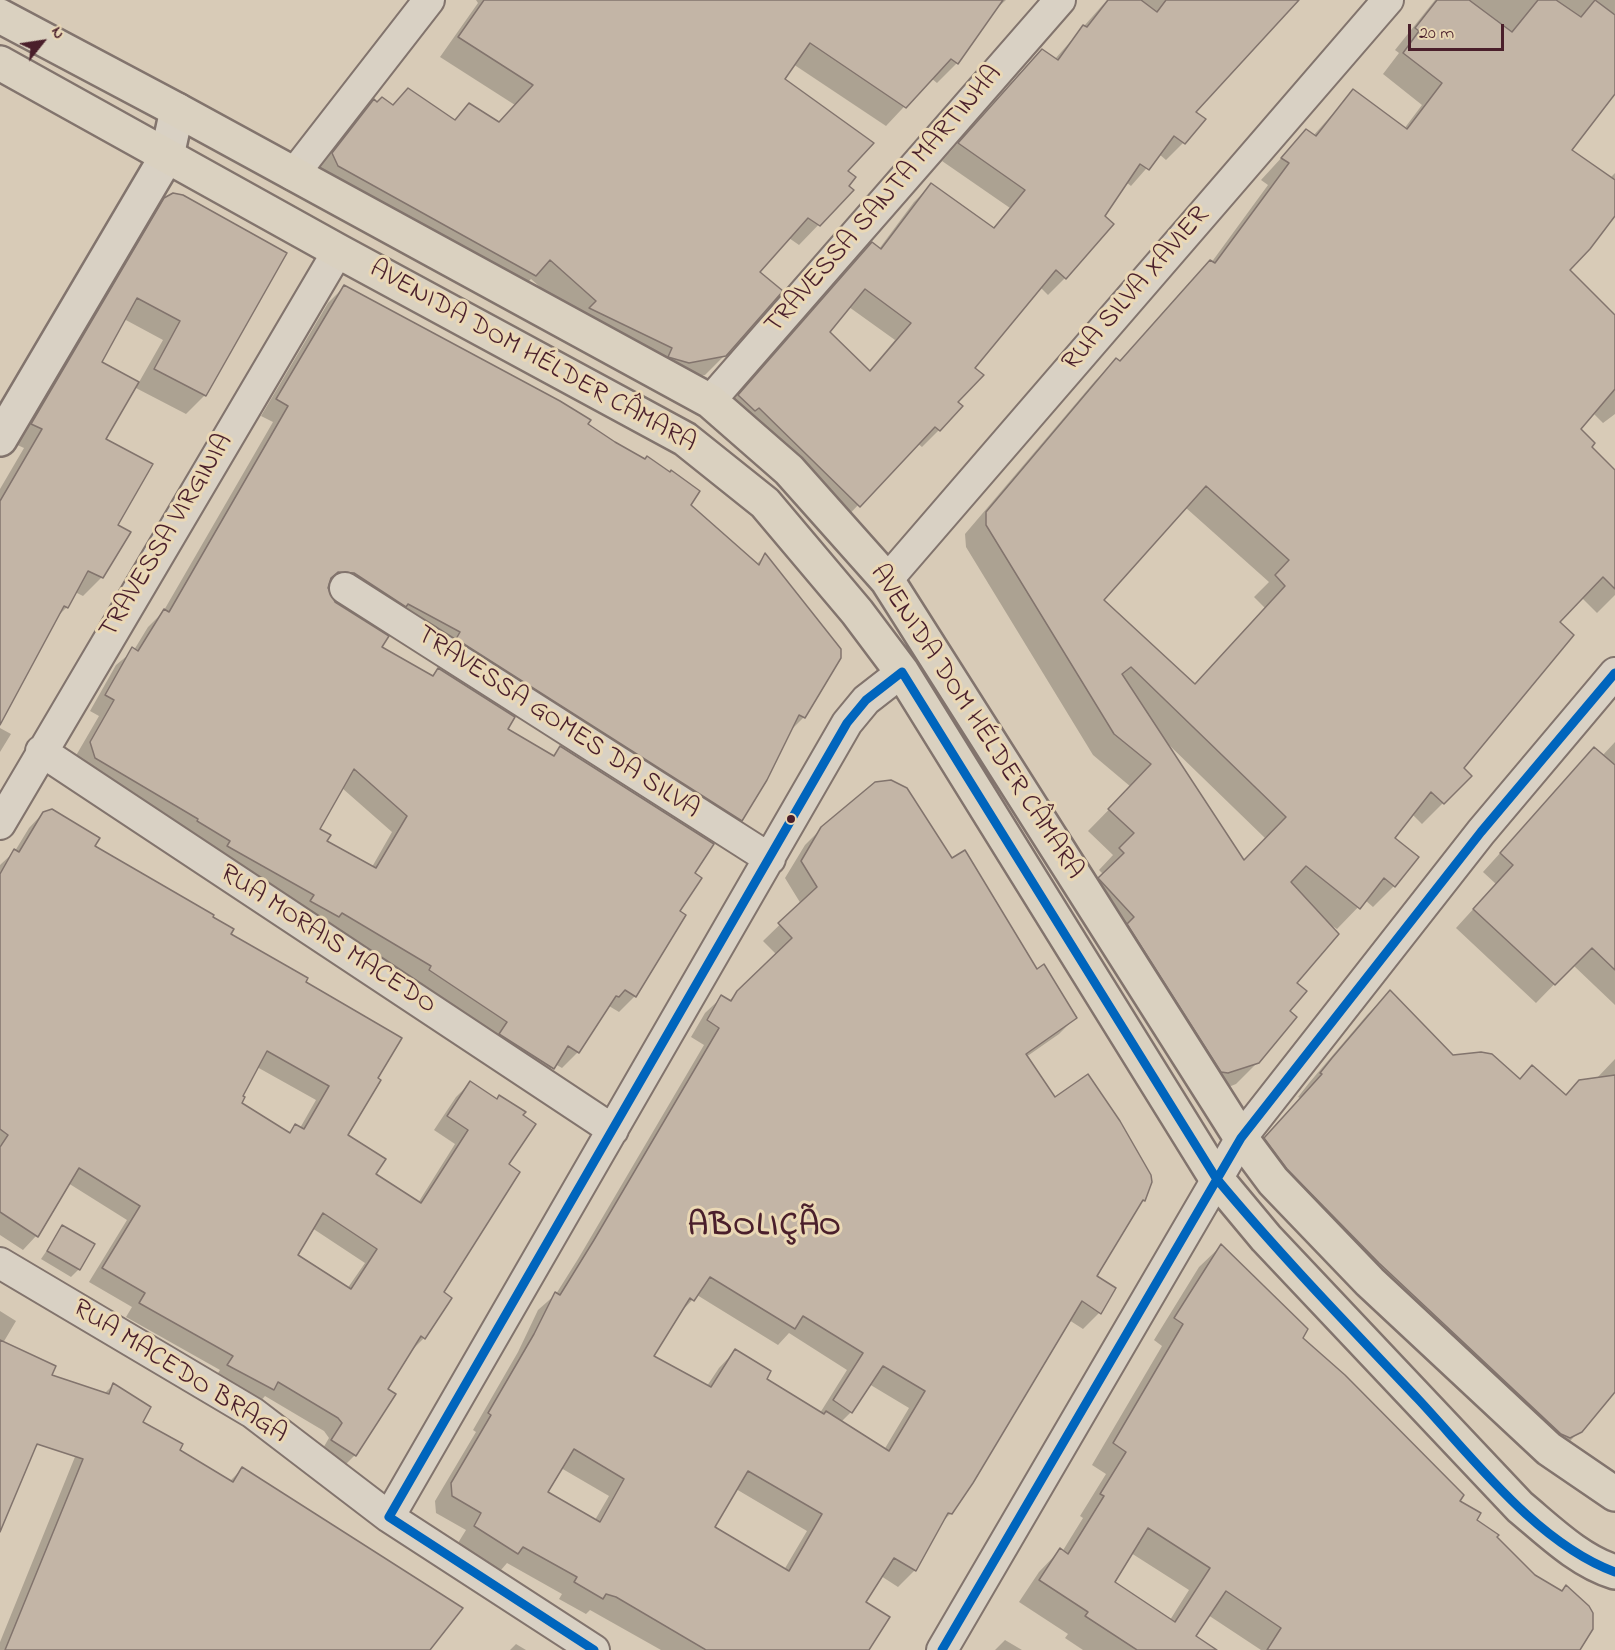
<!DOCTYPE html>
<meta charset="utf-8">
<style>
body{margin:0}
#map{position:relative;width:1615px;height:1650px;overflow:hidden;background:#d8cbb7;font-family:"Indie Flower",sans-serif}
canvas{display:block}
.north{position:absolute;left:12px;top:12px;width:60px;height:60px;-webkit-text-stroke:4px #ead8b5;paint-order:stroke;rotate:60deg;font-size:16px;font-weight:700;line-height:24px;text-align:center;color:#4a1f2b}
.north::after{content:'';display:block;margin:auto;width:21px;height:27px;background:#4a1f2b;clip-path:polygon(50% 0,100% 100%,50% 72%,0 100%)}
.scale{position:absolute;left:1408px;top:24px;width:96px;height:27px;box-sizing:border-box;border:3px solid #4a1f2b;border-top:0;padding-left:8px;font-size:18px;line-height:21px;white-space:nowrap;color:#4a1f2b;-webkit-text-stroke:4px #ead8b5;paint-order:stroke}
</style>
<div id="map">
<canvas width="1615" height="1650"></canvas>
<div class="north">N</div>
<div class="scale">20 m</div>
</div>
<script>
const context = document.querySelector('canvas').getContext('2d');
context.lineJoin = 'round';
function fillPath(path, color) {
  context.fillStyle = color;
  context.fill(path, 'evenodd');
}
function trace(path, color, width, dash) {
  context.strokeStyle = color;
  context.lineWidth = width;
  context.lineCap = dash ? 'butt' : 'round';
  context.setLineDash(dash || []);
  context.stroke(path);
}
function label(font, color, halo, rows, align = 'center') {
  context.font = font + ' "Indie Flower",sans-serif';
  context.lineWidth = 6;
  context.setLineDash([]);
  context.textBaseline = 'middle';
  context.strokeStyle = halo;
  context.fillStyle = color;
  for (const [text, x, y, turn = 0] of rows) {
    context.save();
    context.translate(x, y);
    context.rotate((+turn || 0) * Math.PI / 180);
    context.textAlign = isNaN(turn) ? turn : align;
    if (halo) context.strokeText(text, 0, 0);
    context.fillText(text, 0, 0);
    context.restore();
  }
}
const shadow = new Path2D(`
 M476 0H1006L996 9 957 63 937 83 931 78 886 126 793 64 783 79 846 171 847 187 852 190 799 245 789 238 758 272 725 355 705 375 669 382 578 321 531 279 516 294 314 173 355 120 374 101 391 106 408 90 454 121 469 105 498 123 515 105 440 57 478 3Z
 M1107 0H1297L1194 112 1183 143 1166 160 1159 154 1131 186 1126 182 1065 278 1048 295 1040 287 973 369 939 430 922 447 917 443 841 523 722 413 855 261 872 244 879 249 914 202 931 185 993 228 1010 208 942 161 1025 68 1055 59ZM849 307 895 340 868 372 828 332Z
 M1435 0H1615V92L1570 151 1610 178 1615 173V213L1567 270 1615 317V414L1603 423 1593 413 1579 429 1589 447 1615 472V595L1597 613 1581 597 1558 622 1462 768 1470 776 1422 824 1412 814 1393 838 1394 886 1373 907 1365 900 1337 929 1326 922 1294 983 1288 1011 1258 1062 1236 1084 1211 1094 1078 901 1104 875 1099 870 1113 855 1088 831 1131 787 1093 755 966 547 965 534 1095 381 1116 360 1119 362 1189 283 1211 263 1268 185 1261 180 1306 131 1313 136 1353 91 1404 129 1422 105 1383 74 1399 53 1395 50ZM1185 507 1269 582 1254 597 1265 608 1194 686 1102 600ZM1168 744 1266 839 1244 862Z
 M165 199 205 395 186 414 134 387 104 440 116 526 102 577 83 596 75 592 67 607 56 618 0 722V489L24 448 13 443 146 218ZM124 319 163 340 138 384 100 363Z
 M344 287 586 424 689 505 756 565 765 555 804 717 789 732 741 820 725 835 337 589 326 588 334 603 380 648 431 677 439 670 506 730 552 756 561 748 692 873 678 912 635 996 619 1012 609 1006 578 1052 562 1068 555 1064 537 1084 74 759 99 716 90 711 116 665 134 650 148 627 163 612 273 422 261 416 328 303ZM342 788 392 832 372 867 325 841 318 830Z
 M0 728 11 734 0 752Z
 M1615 742V1005L1573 965 1536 1003 1456 928 1496 884 1483 872 1594 749 1602 756Z
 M43 813 303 983 346 1135 374 1174 418 1203 455 1144 434 1130 456 1097 470 1083 507 1164 442 1293 424 1338 410 1352 386 1390 355 1455 341 1469 319 1455 329 1438 324 1431 265 1396 259 1403 214 1379 220 1370 126 1317 132 1307 89 1282 127 1220 68 1183 36 1236 23 1250 0 1235V865L15 851 29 828ZM257 1067 316 1100 300 1128 296 1126 288 1133 240 1104 241 1097ZM312 1228 365 1263 347 1289 296 1256Z
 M822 828 952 860 1075 1018 1059 1034 1026 1057 1054 1099 1144 1200 1137 1207 1095 1277 1114 1289 1099 1313 1083 1329 1069 1320 951 1513 942 1522 915 1570 898 1587 881 1576 864 1603 867 1650H661L590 1610 586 1614 559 1599 562 1594 507 1563 501 1570 458 1543 466 1530 436 1513 435 1501 476 1432 473 1430 518 1352 538 1310 556 1294 578 1259 704 1045 691 1037 705 1013 722 997 729 1001 777 955 763 941 801 904 785 878 805 845ZM697 1295 778 1345 789 1333 847 1370 820 1413 765 1380 735 1351 719 1368 707 1386 652 1357 676 1317ZM869 1384 909 1408 884 1450 841 1422 851 1412ZM561 1468 609 1496 595 1520 546 1492ZM736 1489 807 1531 784 1570 713 1528Z
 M1390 992 1452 1057 1519 1080 1532 1067 1565 1096 1596 1079 1615 1059V1390L1558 1455 1242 1161 1300 1098 1298 1097 1309 1083 1367 1015Z
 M63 1227 79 1269 71 1277 41 1259Z
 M1221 1246 1301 1338 1475 1520 1534 1576 1560 1592 1566 1587 1578 1650H1261L1208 1615 1194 1637 1203 1650H1083L1065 1638 1068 1634 1019 1602 1039 1572 1060 1550 1062 1552 1083 1518 1080 1516 1106 1474 1092 1465 1162 1346 1154 1340 1199 1267ZM1131 1553 1189 1590 1170 1620 1113 1582Z
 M0 1311 16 1321 3 1343 50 1376 39 1444 33 1450 0 1532Z
 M114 1384 141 1422 178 1450 229 1482 242 1469 428 1650H0V1642L98 1400Z
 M1005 1640 1022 1650H995Z
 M516 1644 526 1650H510Z`);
const building = new Path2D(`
 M484 0H1003L958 64 951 59 906 108 810 43 785 79 874 143 848 171 856 177 849 186 854 190 820 226 808 218 760 272 783 291 726 356 689 363 668 357 672 348 589 308 596 301 550 260 536 276 338 166 332 153 374 99 377 102 382 97 393 105 408 88 455 120 469 103 499 122 533 85 458 37Z
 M1108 0H1141L1157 12 1166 0H1299L1196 112 1206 119 1185 144 1174 136 1149 170 1140 164 1105 216 1114 224 1066 279 1056 270 975 368 984 375 958 402 963 406 940 431 935 427 860 507 759 408 755 411 738 395 872 242 881 249 931 183 994 228 1025 190 958 143 1042 49 1058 60 1083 25 1087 27ZM865 289 911 323 870 371 830 332Z
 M1437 0H1469L1512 32 1538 0H1556L1581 17 1595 0 1615 15V94L1572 150 1615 180V216L1590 249 1570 270 1615 315V389L1581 429 1595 443 1592 447 1615 470V589L1603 577 1560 622 1574 635 1464 768 1472 776 1444 804 1431 792 1395 838 1419 857 1395 887 1384 878 1360 909 1306 866 1291 882 1339 934 1297 983 1307 991 1290 1011 1297 1017 1259 1063 1228 1073 1221 1072 1127 924 1134 917 1098 878 1124 853 1119 848 1134 833 1108 809 1151 764 1114 734 986 525V512L1116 358 1120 361 1210 260 1215 263 1289 163 1281 158 1306 129 1316 136 1353 89 1407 129 1442 83 1403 53 1419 31 1415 28ZM1206 486 1289 560 1275 575 1285 586 1195 684 1104 600ZM1131 667 1286 817 1244 860 1122 674Z
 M173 193 183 195 287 253 206 396 154 369 180 321 137 298 102 362 139 382 106 439 153 464 118 525 131 532 103 578 88 571 68 608 64 606 0 725V501L42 429 31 424 164 198Z
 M344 285 560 401 591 420 588 424 615 442 645 459 647 456 670 472 671 470 700 491 691 505 759 565 765 553 841 649V658L805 718 799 715 767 780 742 821 456 639 460 632 408 604 406 607 354 573 338 572 331 578 328 588 335 602 389 636 382 647 433 676 438 668 515 717 508 729 554 756 560 746 714 844 695 873 702 878 680 911 686 915 636 997 625 990 619 997 616 996 579 1053 568 1046 554 1069 499 1034 507 1022 429 970 431 966 342 913 339 917 310 901 314 895 227 846 230 841 197 821 198 819 95 758 90 742 114 700 105 695 132 647 138 651 164 609 169 612 288 406 276 399ZM354 769 407 816 376 868 327 841 331 835 320 829Z
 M1594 747 1615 765V970L1592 948 1555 985 1473 909 1513 865 1500 853Z
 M891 780 907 788 952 858 965 850 1037 969 1044 964 1077 1018 1026 1054 1055 1097 1088 1074 1120 1121 1151 1175 1152 1182 1145 1201 1143 1200 1097 1276 1116 1288 1101 1314 1082 1301 973 1483 952 1514 948 1513 916 1571 894 1558 866 1602 890 1617 869 1650H706L616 1597 606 1594 603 1599 574 1582 577 1577 523 1547 518 1554 474 1526 481 1513 452 1496 451 1483 491 1415 488 1413 534 1334 555 1292 560 1295 594 1240 719 1028 707 1020 721 995 731 1001 737 991 792 938 778 923 817 887 801 861 821 827 875 782ZM710 1277 795 1329 803 1316 863 1353 833 1400 852 1413 883 1366 925 1391 889 1451 826 1411 824 1414 767 1379 771 1371 735 1349 711 1387 654 1356 690 1298 694 1301ZM574 1449 624 1479 600 1522 548 1492ZM748 1471 822 1514 789 1571 715 1527Z
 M52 809 100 838 95 846 214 915 213 917 234 929 231 934 308 978 306 982 402 1038 378 1078 381 1080 348 1135 386 1159 376 1174 421 1203 468 1130 447 1116 470 1081 497 1099 499 1095 526 1112 523 1115 536 1124 509 1164 520 1172 444 1292 452 1298 425 1339 421 1336 388 1389 396 1394 356 1456 331 1440 342 1423 338 1418 278 1382 274 1390 227 1365 233 1356 139 1303 145 1293 102 1268 140 1206 79 1168 38 1237 0 1212V1147L8 1135 0 1129V874L14 849 19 852 43 812ZM267 1051 329 1086 304 1129 295 1124 290 1133 242 1103 245 1097 243 1096ZM323 1213 377 1249 351 1289 298 1255Z
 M1390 990 1453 1055 1481 1052 1492 1054 1520 1079 1532 1065 1566 1095 1579 1080 1615 1075V1392L1582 1432 1570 1438 1561 1434 1379 1263 1287 1169 1264 1138 1322 1074 1320 1073 1332 1058Z
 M62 1225 95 1244 80 1270 47 1251Z
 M1221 1244 1308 1329 1303 1338 1345 1375 1464 1495 1460 1501 1481 1513 1477 1520 1499 1535 1497 1537 1535 1575 1562 1591 1566 1585 1589 1606 1593 1613V1629L1580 1650H1267L1281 1628 1226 1591 1196 1636 1217 1650H1137L1085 1616 1088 1612 1039 1580 1060 1548 1068 1554 1104 1496 1100 1494 1126 1452 1113 1443 1183 1324 1174 1318ZM1148 1528 1210 1568 1175 1622 1115 1582Z
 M0 1340 56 1366 52 1375 109 1394 113 1383 151 1407 143 1422 183 1444 180 1450 233 1482 242 1467 463 1608 430 1650H5L83 1459 37 1444 0 1532Z`);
const minor = new Path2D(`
 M293 175 429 0
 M710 401 1060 0
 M887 580 1388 0
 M345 588 770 859
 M41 751 613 1130
 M0 824 338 251
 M0 1263 253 1413 389 1517 594 1650
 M389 1517 847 723 866 700 902 672
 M942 1650 1241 1138 1481 832 1615 673`);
const tertiary = new Path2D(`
 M0 439 167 156 177 110`);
const primary = new Path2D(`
 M0 16 177 110 710 401 789 470 887 580 1241 1138 1273 1181 1370 1282 1549 1449 1615 1494
 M0 63 338 251 685 439 765 503 857 612 902 672 1216 1178 1266 1238 1520 1507C1549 1531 1579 1561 1615 1572`);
const bus1 = new Path2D(`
 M594 1650 389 1517 847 723 866 700 902 672 1216 1178C1280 1255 1350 1327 1418 1399 1474 1459 1537 1543 1615 1572
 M942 1650 1241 1138 1481 832 1615 673`);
const markers = [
 [791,819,5,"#4a1f2b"]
];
const streetNames = [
 ["TRAVESSA SANTA MARTINHA",885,201,-49],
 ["RUA SILVA XAVIER",1137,290,-49],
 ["AVENIDA DOM HÉLDER CÂMARA",532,358,29],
 ["TRAVESSA VIRGINIA",168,537,-59],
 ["AVENIDA DOM HÉLDER CÂMARA",975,723,57],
 ["TRAVESSA GOMES DA SILVA",557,724,33],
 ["RUA MORAIS MACEDO",327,941,33],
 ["RUA MACEDO BRAGA",179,1373,32]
];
const districtNames = [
 ["ABOLIÇÃO",765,1229]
];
fillPath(shadow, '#0003');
fillPath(building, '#c3b5a6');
trace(building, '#82746d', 1.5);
trace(minor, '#82746d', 34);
trace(tertiary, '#82746d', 38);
trace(primary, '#82746d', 38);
trace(minor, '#d9d1c4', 30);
trace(tertiary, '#d9d1c4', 33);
trace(primary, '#dad1c0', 33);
trace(bus1, '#0065bd', 9);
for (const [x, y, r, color] of markers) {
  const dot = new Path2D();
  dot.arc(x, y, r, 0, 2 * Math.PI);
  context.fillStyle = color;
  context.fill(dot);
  trace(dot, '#ead8b5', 2);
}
label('27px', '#4a1f2b', '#ead8b5', streetNames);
context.letterSpacing = '1.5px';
label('bold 33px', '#4a1f2b', '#ead8b5', districtNames);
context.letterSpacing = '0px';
</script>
